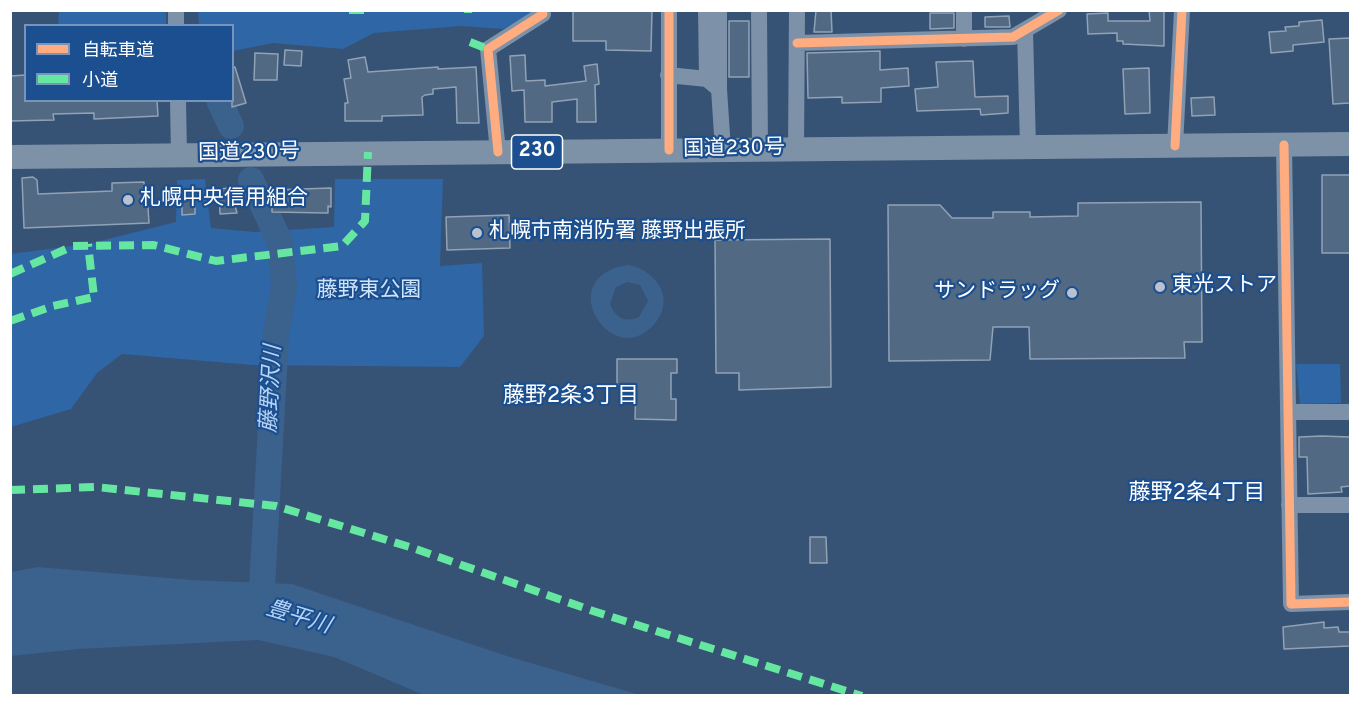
<!DOCTYPE html>
<meta charset="utf-8">
<style>
body{margin:0}
#map{position:relative;width:1361px;height:706px;overflow:hidden;background:#365274;font-family:Overpass,"Noto Sans JP",sans-serif}
canvas{display:block}
.frame{position:absolute;inset:0;border:12px solid #fff;pointer-events:none}
.legend{position:absolute;left:24px;top:24px;width:210px;height:78px;box-sizing:border-box;background:#1b4f8f;border:2px solid #7695bc;margin:0;padding:8px 10px;list-style:none;font-size:18px;color:#fff}
.legend li{display:flex;align-items:center;gap:12px;height:30px}
.legend b{width:30px;border:2px solid #7695bc}
</style>
<div id="map">
<canvas width="1361" height="706"></canvas>
<div class="frame"></div>
<ul class="legend">
<li><b style="height:8px;background:#ffac80"></b>自転車道</li>
<li><b style="height:8px;background:#66e7a1"></b>小道</li>
</ul>
</div>
<script>
const context = document.querySelector('canvas').getContext('2d');
context.lineJoin = 'round';
function fillPath(path, color) {
  context.fillStyle = color;
  context.fill(path, 'evenodd');
}
function trace(path, color, width, dash) {
  context.strokeStyle = color;
  context.lineWidth = width;
  context.lineCap = dash ? 'butt' : 'round';
  context.setLineDash(dash || []);
  context.stroke(path);
}
function label(font, color, halo, rows, align = 'center') {
  context.font = font + ' Overpass,"Noto Sans JP",sans-serif';
  context.lineWidth = 4.5;
  context.setLineDash([]);
  context.textBaseline = 'middle';
  context.strokeStyle = halo;
  context.fillStyle = color;
  for (const [text, x, y, turn = 0] of rows) {
    context.save();
    context.translate(x, y);
    context.rotate((+turn || 0) * Math.PI / 180);
    context.textAlign = isNaN(turn) ? turn : align;
    if (halo) context.strokeText(text, 0, 0);
    context.fillText(text, 0, 0);
    context.restore();
  }
}
const green = new Path2D(`
 M59 11H166V25H58Z
 M198 11H538L503 29 461 26 374 33 343 49 273 43 233 51 232 26 199 25Z
 M205 179 211 228 255 232 334 227 335 179H443L440 266 482 263 484 336 460 367 252 365 122 354 97 373 71 409 11 427 10 254 88 244 176 222 177 180Z
 M1296 364H1340L1341 403 1300 404Z`);
const water = new Path2D(`
 M628 265C654 269 676 297 656 322 614 376 549 276 628 265ZM628 282 640 285 648 301 639 317C626 323 615 318 610 304L616 287Z
 M38 567 192 580 292 584 507 656 640 695H424L334 657 258 640 79 649 11 656V572Z`);
const river = new Path2D(`
 M219 100 231 126
 M251 180 280 242 284 287 276 335 261 606`);
const building = new Path2D(`
 M573 10H652L651 51 606 50V41H573Z
 M816 10H831L832 32H814Z
 M1149 10H1164V46L1123 44V41H1117V33L1088 34 1087 14 1108 13V21H1150Z
 M930 13H954V28L930 29Z
 M1009 16 1010 27H985V17Z
 M1322 20 1324 42 1293 45V51L1271 53 1269 32 1286 31 1285 27 1299 26V22Z
 M729 21H749V77H729Z
 M1350 38V103L1333 104 1329 39Z
 M285 50 302 51 301 66 284 65Z
 M880 51V70L908 68 909 86 881 88V102L842 103V97L808 98 807 53Z
 M255 53 278 54 277 80H254Z
 M525 55 526 81 545 80V86L586 81 584 66 597 64 599 84 595 85 596 122H577V99L552 102V122H525L524 90 512 91 510 56Z
 M365 57 368 72 438 67V69L476 67 479 123H457L456 87 433 89V94L425 95 422 97 423 115 382 116V121H345V103H348L344 79 351 78 348 60Z
 M973 61 975 97 1008 96V113L981 115 980 109 917 111 915 89 938 87 936 62Z
 M235 67 246 103 232 107V68Z
 M1149 68 1150 113 1125 114 1123 69Z
 M26 75V100H157L158 116 94 119V113L53 114 54 120 10 121V76Z
 M1214 97 1215 115 1192 116 1191 98Z
 M1322 175H1350V253H1322Z
 M33 177 37 180 38 194 112 191V183L144 182 145 207H148L149 223 24 228 22 178Z
 M230 188 237 213 220 214 219 189Z
 M331 188V207L328 206V213L272 212V190Z
 M182 200H195V214L182 215Z
 M1201 202 1202 342H1184L1185 358 1030 359 1029 327H993L990 360 889 361 888 205H940L952 218H993V212H1030V217L1078 216V203Z
 M509 215 510 248 447 250 446 217Z
 M830 239 831 387 739 390V373H716L715 240Z
 M617 359H677V373H671V399H676V420L635 419 636 385H617Z
 M1322 436 1350 437V486L1341 487 1342 492 1308 494 1307 457H1299V437Z
 M810 537H826L827 563H810Z
 M1324 622V628L1338 627 1339 632H1350V646L1284 649 1283 627Z`);
const minor = new Path2D(`
 M176 10V26
 M706 10 707 79 719 89 723 150
 M759 10 760 150
 M964 10V39
 M1025 30 1028 147
 M797 43 1013 37 1059 10
 M668 75 707 79
 M719 89V10
 M178 100 179 155
 M1284 145 1291 604 1350 602
 M1175 146 1182 10
 M796 149 797 10
 M669 150V10
 M498 152 488 49 543 14
 M1288 412H1350
 M1289 505H1350`);
const highway = new Path2D(`
 M10 157 1350 144`);
const quiet = new Path2D(`
 M349 10H372
 M468 10V13
 M470 42 488 49
 M10 274 73 246 154 245 216 261 342 246 365 221 368 152
 M10 321 53 306 94 297 88 244
 M10 490 96 487 276 506 413 548 593 611 862 696`);
const cycleway = new Path2D(`
 M797 43 1013 37 1059 10
 M1284 145 1291 604 1350 602
 M1175 146 1182 10
 M669 150V10
 M498 152 488 49 543 14`);
const markers = [
 [128,200,6,"#b9c2ce"],
 [477,233,6,"#b9c2ce"],
 [1160,287,6,"#b9c2ce"],
 [1072,293,6,"#b9c2ce"]
];
const shields = [
 [537,152,51]
];
const shieldNames = [
 ["230",537,152]
];
const streetNames = [
 ["国道230号",734,150,-1],
 ["国道230号",249,154,-1]
];
const poiNames = [
 ["札幌中央信用組合",140,200],
 ["札幌市南消防署 藤野出張所",489,233],
 ["東光ストア",1172,287],
 ["サンドラッグ",1060,293,"right"]
];
const parkNames = [
 ["藤野東公園",369,292]
];
const waterNames = [
 ["藤野沢川",273,389,-87],
 ["豊平川",298,619,17]
];
const neighbourhoodNames = [
 ["藤野2条3丁目",571,398],
 ["藤野2条4丁目",1197,495]
];
fillPath(green, '#2f66a5');
fillPath(water, '#3b618d');
trace(river, '#3b618d', 26);
fillPath(building, '#526984');
trace(building, '#92a2b6', 1.5);
trace(minor, '#7d92a8', 16);
trace(highway, '#7e92a7', 24);
trace(quiet, '#66e7a1', 8, [15, 8]);
trace(cycleway, '#ffac80', 9);
for (const [x, y, r, color] of markers) {
  const dot = new Path2D();
  dot.arc(x, y, r, 0, 2 * Math.PI);
  context.fillStyle = color;
  context.fill(dot);
  trace(dot, '#1b4f8f', 2);
}
for (const [x, y, w] of shields) {
  const box = new Path2D();
  box.roundRect(x - w / 2, y - 17, w, 34, 4.5);
  context.fillStyle = '#1b4f8f';
  context.fill(box);
  trace(box, '#fff', 1.5);
}
label('bold 20px', '#fff', null, shieldNames);
label('21px', '#fff', '#1b4f8f', streetNames);
label('21px', '#fff', '#1b4f8f', poiNames, 'left');
label('21px', '#cfe3fa', '#1b4f8f', parkNames);
label('italic 22px', '#b5d3f5', '#1b4f8f', waterNames);
label('22px', '#fff', '#1b4f8f', neighbourhoodNames);
</script>
